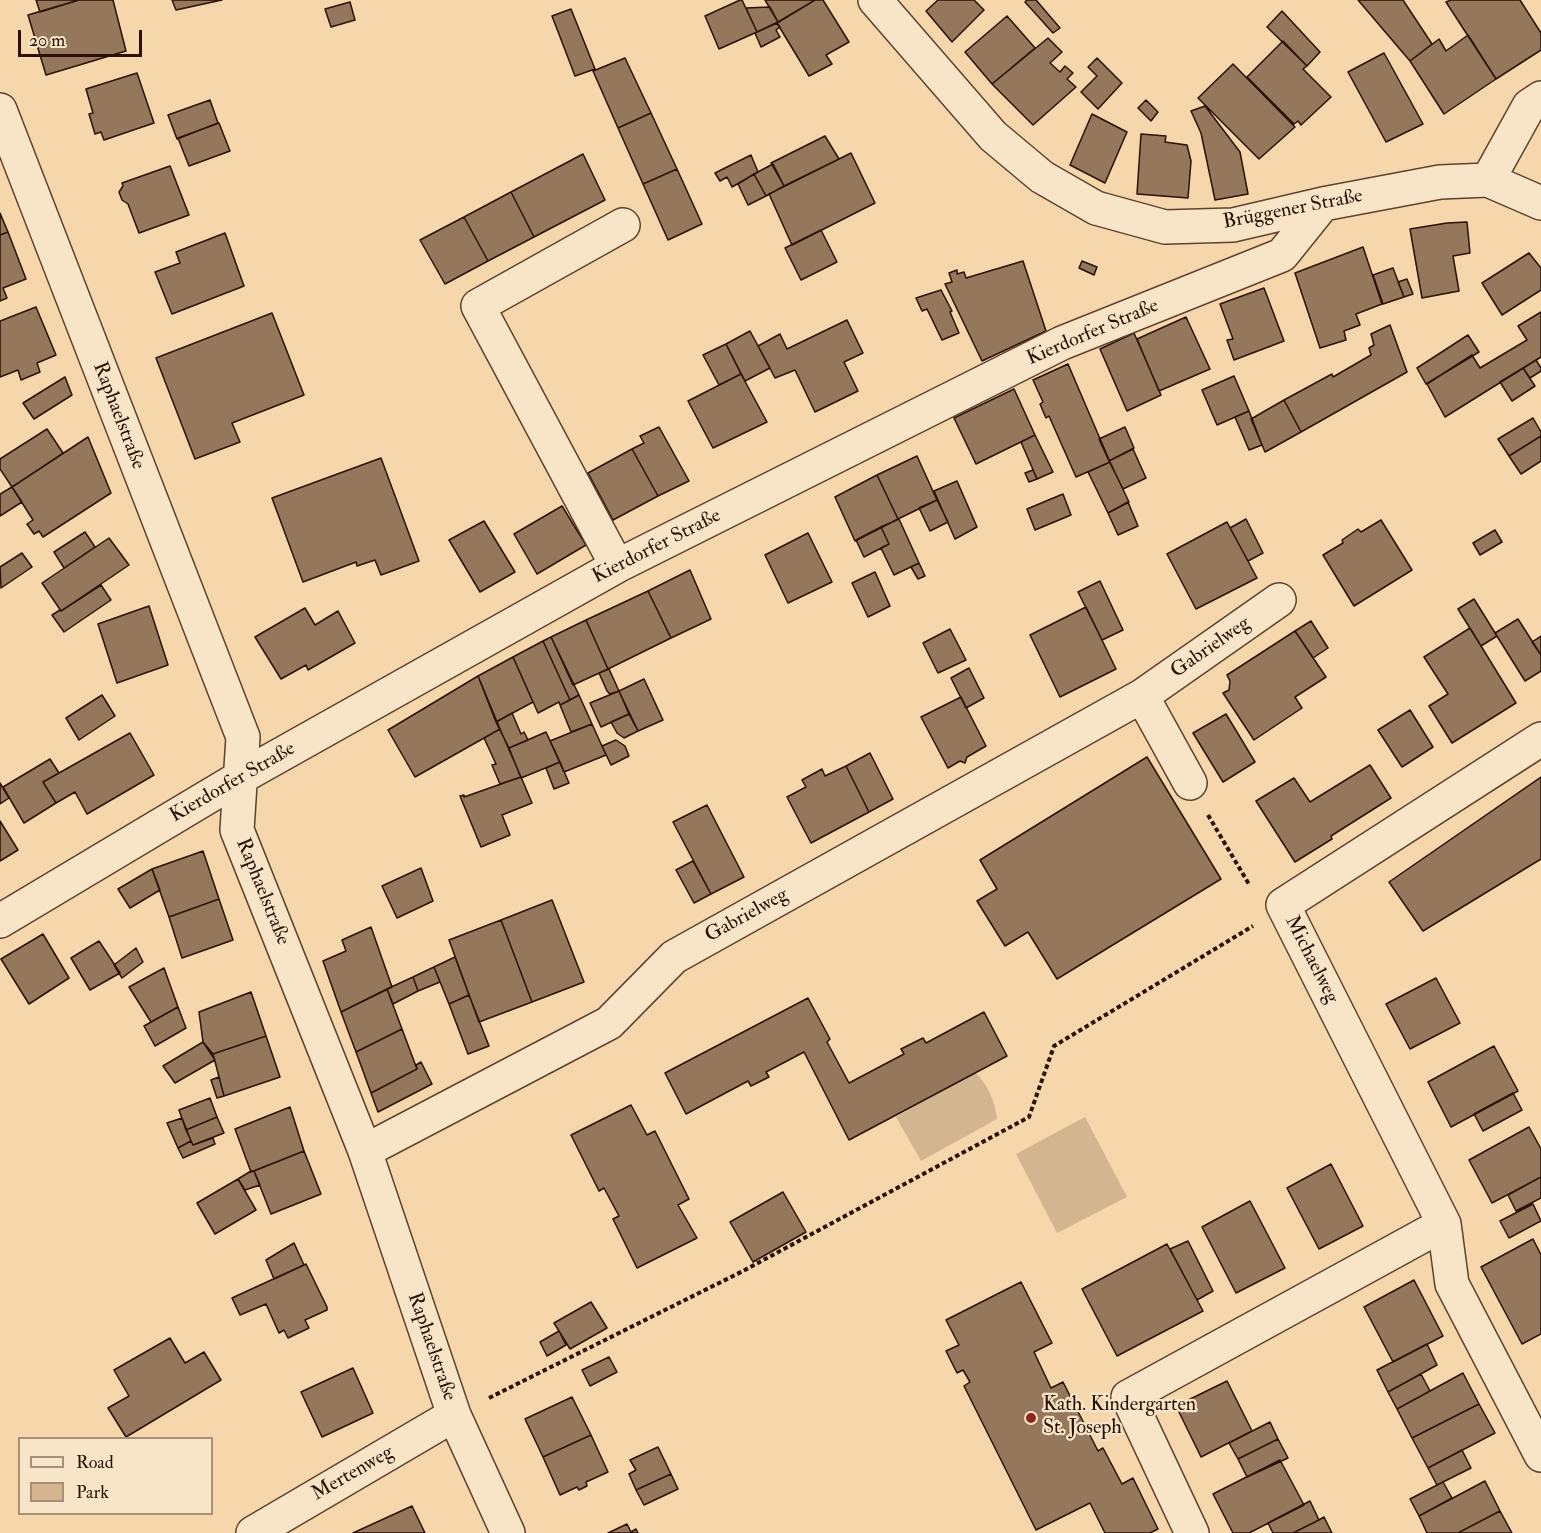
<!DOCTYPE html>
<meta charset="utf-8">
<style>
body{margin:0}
#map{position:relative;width:1541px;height:1533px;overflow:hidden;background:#f5d7ab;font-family:"IM FELL Double Pica",serif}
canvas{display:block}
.legend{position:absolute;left:18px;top:1437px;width:195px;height:78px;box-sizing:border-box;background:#f8e5c8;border:2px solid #a6907a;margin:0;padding:8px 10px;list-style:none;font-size:18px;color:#2c1005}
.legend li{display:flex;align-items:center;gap:12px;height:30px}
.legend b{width:30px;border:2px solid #a6907a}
.scale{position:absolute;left:18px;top:30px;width:124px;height:27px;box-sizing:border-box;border:3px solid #2c1005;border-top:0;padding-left:8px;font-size:18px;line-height:21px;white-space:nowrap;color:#2c1005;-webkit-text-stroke:4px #f8e5c8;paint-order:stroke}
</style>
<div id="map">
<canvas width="1541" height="1533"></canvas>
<ul class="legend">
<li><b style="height:8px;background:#f8e5c8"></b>Road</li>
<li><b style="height:16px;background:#d3b58f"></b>Park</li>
</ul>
<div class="scale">20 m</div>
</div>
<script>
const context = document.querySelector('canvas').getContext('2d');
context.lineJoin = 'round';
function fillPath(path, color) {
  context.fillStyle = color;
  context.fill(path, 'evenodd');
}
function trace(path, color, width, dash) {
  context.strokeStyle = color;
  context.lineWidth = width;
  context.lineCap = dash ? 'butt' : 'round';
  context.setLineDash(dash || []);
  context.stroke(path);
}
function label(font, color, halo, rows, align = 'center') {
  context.font = font + ' "IM FELL Double Pica",serif';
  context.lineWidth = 4.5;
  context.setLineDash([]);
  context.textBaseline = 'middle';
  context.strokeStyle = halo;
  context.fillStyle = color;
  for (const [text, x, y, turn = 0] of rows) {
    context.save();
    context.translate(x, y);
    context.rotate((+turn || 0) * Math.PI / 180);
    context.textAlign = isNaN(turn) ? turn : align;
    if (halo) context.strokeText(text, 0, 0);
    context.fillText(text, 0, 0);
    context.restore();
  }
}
const green = new Path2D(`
 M975 1072C989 1087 994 1099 997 1119L921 1161 896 1117Z
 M1085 1117 1127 1197 1057 1233 1016 1154Z`);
const building = new Path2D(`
 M36 0H79L40 12Z
 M79 0H113L126 51 46 75 28 15Z
 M172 0H222L176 10Z
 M740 0H742L757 32 719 49 705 16Z
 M765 0H815L778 22Z
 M815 0H823L849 42 826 55 832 64 809 76 777 23Z
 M938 0H974L984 10 952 42 926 11Z
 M1027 0H1036L1060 28 1053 33 1025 2Z
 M1358 0H1403L1432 44 1410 61Z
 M1451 0H1520L1541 33V50L1496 79 1446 2Z
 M350 2 355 20 331 27 325 9Z
 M770 7 778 22 757 32 746 8Z
 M571 9 595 69 575 76 552 16Z
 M1282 11 1320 52 1307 66 1267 27Z
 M1007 16 1035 48 992 84 965 52Z
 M777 23 780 27 776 30 780 37 761 47 755 33Z
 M1468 35 1496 79 1444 114 1410 61 1439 39 1446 51Z
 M1048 38 1062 52 1050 63 1060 72 1065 66 1073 73 1067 79 1076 87 1033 125 992 84Z
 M1283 41 1307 66 1303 69 1331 97 1301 125 1298 121 1294 124 1247 77Z
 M1384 53 1423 124 1386 142 1348 72Z
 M625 58 651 113 618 128 593 71Z
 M1097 58 1122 83 1098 109 1081 92 1097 76 1088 67Z
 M1233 64 1295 127 1259 159 1198 98Z
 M137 73 154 123 104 140 101 132 95 134 89 114 93 113 86 89Z
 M210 100 218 123 177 139 168 115Z
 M1146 100 1158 112 1151 121 1138 108Z
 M1205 106 1240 152 1248 194 1215 200 1201 133 1191 111Z
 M651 113 677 169 643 184 618 128Z
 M1092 114 1127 132 1105 183 1070 165Z
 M219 123 230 151 189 166 178 138Z
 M1141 134 1166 136 1165 142 1187 145 1191 161 1188 198 1137 194Z
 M825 136 839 159 784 186 771 163Z
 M851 153 875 203 792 245 769 194Z
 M583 154 605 200 534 237 511 192Z
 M751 155 758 172 732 187 727 177 720 181 715 173Z
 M773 164 784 186 766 196 754 174Z
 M170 166 189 215 139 233 128 204 122 200 119 192 123 186 122 183Z
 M677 169 702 224 668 240 643 184Z
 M754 174 766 196 748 205 738 184Z
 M511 192 534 237 488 261 464 217Z
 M0 213 8 232 0 235Z
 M464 217 488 261 445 284 420 240Z
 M1467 222 1470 253 1453 256 1459 291 1422 298 1410 229 1447 223Z
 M821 230 837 262 801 280 785 248Z
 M8 232 26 279 3 288 7 298 0 301V235Z
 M225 233 244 286 172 314 155 272 180 263 176 252Z
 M1363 247 1382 304 1356 314 1360 325 1344 331 1346 340 1320 348 1295 273Z
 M1529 253 1541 268V290L1502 315 1482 283Z
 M1023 261 1046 331 982 361 945 284 952 282 949 273 957 270V274L964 272 966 278Z
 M1082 261 1097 267 1094 275 1079 268Z
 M1393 268 1404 297 1383 304 1373 275Z
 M1407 279 1413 294 1404 297 1398 282Z
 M1264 288 1284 341 1234 360 1227 340 1233 339 1220 304Z
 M941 290 952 311 950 312 959 333 942 340 927 309 922 311 916 298Z
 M36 307 56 355 37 363 40 372 21 380 18 370 0 377V321Z
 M1541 312V357L1445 417 1427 384 1472 355 1480 368 1527 340 1518 326Z
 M272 313 304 395 232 423 240 442 195 459 156 358Z
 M1186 317 1210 369 1159 391 1137 339Z
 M847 320 863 353 844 362 858 391 815 412 795 370 775 378 758 346 780 334 787 349Z
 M1390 325 1407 372 1301 432 1284 400 1332 374 1333 377 1371 355 1369 348 1374 345 1371 334Z
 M750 331 770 368 745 381 726 344Z
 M1134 333 1161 395 1127 411 1100 349Z
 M1468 335 1479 352 1426 384 1417 368Z
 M726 344 741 374 719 385 703 355Z
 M1536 360 1541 368V371L1530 378 1523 368Z
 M1068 364 1110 462 1076 477 1049 416 1046 418 1040 404 1043 402 1033 380Z
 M1523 368 1535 386 1512 401 1500 382Z
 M741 374 767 422 713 448 688 401Z
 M1234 376 1249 411 1217 425 1202 390Z
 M65 377 72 395 34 419 23 403Z
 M1014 389 1035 435 976 464 954 418Z
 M1284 400 1301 432 1265 452 1251 419Z
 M1249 411 1262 445 1249 450 1235 417Z
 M1533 418 1541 432V436L1509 456 1498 439Z
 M659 427 689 481 658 496 632 449 644 443 640 436Z
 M1125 427 1134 448 1109 461 1099 439Z
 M47 429 63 453 12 487 0 469V459Z
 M1035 435 1053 472 1037 479 1021 442Z
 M1541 436V461L1521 474 1509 456Z
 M88 437 111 493 43 537 39 531 34 534 27 524 33 520 12 487Z
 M632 449 658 496 613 520 588 473Z
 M1133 449 1146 478 1123 489 1109 461Z
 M917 456 937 500 898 519 877 475Z
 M381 458 419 561 381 575 375 560 357 566 356 562 303 582 272 498Z
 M1110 462 1129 502 1108 513 1088 472Z
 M1033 470 1037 479 1029 482 1025 473Z
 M877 475 898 519 855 541 835 497Z
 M957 481 977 527 955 539 934 491Z
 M12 487 22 502 0 516V494Z
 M1063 494 1071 515 1035 530 1027 509Z
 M937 500 948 522 930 531 919 508Z
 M1128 502 1138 526 1118 535 1108 513Z
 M562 506 586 545 537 574 514 534Z
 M899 519 919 563 894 575 881 548 889 544 881 527Z
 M1246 519 1263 553 1248 561 1230 528Z
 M1381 520 1412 570 1354 606 1323 555 1343 543 1342 540 1358 529 1361 532Z
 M484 521 515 572 480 592 449 540Z
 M1227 522 1257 578 1196 609 1167 554Z
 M881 527 889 544 864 557 856 540Z
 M1495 530 1502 542 1480 555 1473 543Z
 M85 532 95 547 64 568 54 552Z
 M808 533 832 582 788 603 765 555Z
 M109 538 129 565 61 611 42 583Z
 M22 553 32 567 1 588 0 567Z
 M919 563 925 576 918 579 911 567Z
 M690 570 711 619 671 638 648 591Z
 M875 572 890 606 868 617 852 583Z
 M1100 581 1123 630 1102 640 1078 592Z
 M101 585 111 600 64 632 52 615 60 610 61 611Z
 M648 591 671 638 608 669 586 620Z
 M1474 599 1497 636 1481 646 1458 609Z
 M149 606 168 665 117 683 98 624Z
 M1086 607 1116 669 1060 697 1030 635Z
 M305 608 315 625 338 611 355 643 308 670 306 665 281 679 255 637Z
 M1518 619 1541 655V671L1525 681 1495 633Z
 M586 620 608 669 573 685 551 637Z
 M1311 621 1328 648 1313 658 1295 631Z
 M1470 628 1516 703 1452 743 1429 706 1448 694 1424 657Z
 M950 629 966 660 938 673 923 643Z
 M1295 631 1326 677 1295 697 1302 708 1254 740 1223 693 1229 690 1230 681 1227 675Z
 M1541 636V655L1532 642Z
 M551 637 579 695 570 700 543 641Z
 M543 641 570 700 560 705 559 702 538 713 513 657Z
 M513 657 533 702 496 722 478 676Z
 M969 668 984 698 966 708 951 678Z
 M609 669 619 691 610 694 607 691 599 673Z
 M478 676 500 729 415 777 388 730Z
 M644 679 663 720 638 731 619 691Z
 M619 691 629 714 601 727 590 703Z
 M102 695 115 716 79 740 66 718Z
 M579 695 592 724 571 732 560 705Z
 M961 697 986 746 967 757 965 763 960 761 948 768 921 717Z
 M1410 710 1433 747 1402 767 1378 730Z
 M512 713 521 734 524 732 528 740 509 748 496 722Z
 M629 714 638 731 624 738 617 733 611 722Z
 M1226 714 1255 762 1223 782 1193 733Z
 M592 724 606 755 564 772 550 741Z
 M500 729 521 777 500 784 492 765 496 764 484 738Z
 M546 732 560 762 521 778 509 748Z
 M130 733 154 775 87 814 75 792 56 803 43 782Z
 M616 740 625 746 629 756 611 765 602 746Z
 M870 753 893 799 869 812 846 766Z
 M1147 757 1221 879 1057 979 1028 932 1005 946 977 901 997 889 980 860Z
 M50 759 59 773 43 782 56 803 24 823 3 787Z
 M560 762 569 783 554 789 546 768Z
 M1370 765 1391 798 1331 836 1332 839 1295 862 1256 801 1294 778 1310 802Z
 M846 766 869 812 811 843 787 797 806 787 802 780 822 769 825 776Z
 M521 777 532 803 502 815 510 835 481 847 460 796 464 795V797Z
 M1541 777V859L1423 931 1389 882Z
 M0 783 9 798 0 804Z
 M707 805 744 877 711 894 673 822Z
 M0 821 18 850 0 861Z
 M203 851 219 899 169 917 152 869Z
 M693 861 711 894 694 903 676 870Z
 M421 868 433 901 397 918 382 886Z
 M152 869 160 890 130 908 118 889Z
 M219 899 233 940 182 958 169 917Z
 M552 900 584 982 532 1002 501 920Z
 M501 920 532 1002 479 1022 449 940Z
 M371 927 392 987 341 1012 323 961 346 951 342 940Z
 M43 934 69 978 29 1004 1 959Z
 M99 941 120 973 90 990 71 958Z
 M136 948 143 962 122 978 114 965Z
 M455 957 469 995 449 1004 434 967Z
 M434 967 440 982 418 991 413 977Z
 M164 968 178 1007 151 1022 129 987Z
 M413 977 418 991 393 1004 387 989Z
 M1436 978 1460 1023 1410 1049 1386 1004Z
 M387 989 402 1029 356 1052 341 1012Z
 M251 992 266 1036 213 1054 203 1042 199 1012Z
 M469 995 489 1046 468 1054 449 1004Z
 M808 998 830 1039 827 1042 849 1083 904 1054 901 1049 923 1038 926 1043 984 1012 1007 1056 849 1140 804 1052 766 1072 769 1077 751 1086 748 1081 686 1114 665 1073Z
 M178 1007 186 1028 155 1046 144 1026Z
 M402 1029 417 1069 371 1093 356 1052Z
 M266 1036 280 1077 224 1096 213 1054Z
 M203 1042 215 1060 175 1083 163 1066Z
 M1494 1046 1518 1091 1451 1127 1428 1082Z
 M421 1062 432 1084 378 1112 371 1093 417 1069 416 1065Z
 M219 1077 224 1096 217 1098 211 1080Z
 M1513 1093 1522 1110 1483 1131 1474 1114Z
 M210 1098 217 1117 186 1130 179 1110Z
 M631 1105 647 1135 655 1131 689 1199 678 1205 697 1238 637 1268 613 1219 619 1216 604 1188 599 1191 571 1135Z
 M290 1107 304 1151 251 1172 235 1129Z
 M217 1117 224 1133 193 1145 186 1130Z
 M182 1118 191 1141 178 1148 167 1123Z
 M1529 1127 1541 1149V1177L1492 1203 1469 1160Z
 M213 1138 215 1144 183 1158 178 1148 191 1141 193 1145Z
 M304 1151 321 1194 271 1214 254 1171Z
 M1331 1164 1363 1226 1319 1249 1287 1188Z
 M251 1171H254L260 1185 245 1190 238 1179Z
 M1541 1177V1198L1516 1211 1508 1195Z
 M238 1179 256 1210 215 1234 197 1203Z
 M783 1192 806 1232 753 1262 730 1222Z
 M1250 1201 1285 1268 1236 1293 1202 1227Z
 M1533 1204 1541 1221 1509 1238 1500 1221Z
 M1533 1239 1541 1255V1334L1522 1344 1481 1267Z
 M1188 1241 1213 1291 1197 1300 1170 1249Z
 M294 1243 304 1265 274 1279 266 1260Z
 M1167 1244 1203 1311 1117 1356 1082 1289Z
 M306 1264 327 1307V1310L305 1320 309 1328 288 1338 284 1330 279 1333 266 1304 240 1315 232 1298Z
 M1414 1280 1443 1336 1393 1362 1364 1307Z
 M1021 1282 1052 1343 1034 1352 1051 1388 1063 1382 1098 1451 1103 1448 1122 1484 1133 1478 1158 1529 1150 1533H1105L1090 1503 1036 1530 964 1386 970 1382 963 1370 957 1373 946 1351 959 1345 946 1320Z
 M591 1302 607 1328 570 1349 554 1323Z
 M559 1331 566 1345 547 1356 540 1342Z
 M170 1338 185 1363 204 1352 221 1380 126 1437 108 1408 129 1396 114 1370Z
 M1427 1344 1437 1365 1388 1392 1377 1370Z
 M609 1357 617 1372 590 1386 582 1370Z
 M353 1368 373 1413 322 1437 301 1392Z
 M1463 1373 1479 1404 1412 1438 1397 1409Z
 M1421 1374 1430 1391 1397 1409 1388 1392Z
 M1227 1381 1252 1431 1201 1457 1176 1406Z
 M572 1397 591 1435 543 1457 525 1419Z
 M1479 1404 1495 1433 1428 1468 1412 1438Z
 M1270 1422 1278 1439 1238 1459 1229 1443Z
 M591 1435 608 1472 586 1482 587 1486 579 1490 577 1487 560 1495 543 1457Z
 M1278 1439 1288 1458 1247 1477 1238 1459Z
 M658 1447 671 1474 636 1490 629 1474 636 1470 630 1460Z
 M1462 1450 1471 1468 1437 1485 1428 1468Z
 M1280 1460 1304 1505 1249 1533H1233L1213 1494Z
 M671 1474 678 1489 644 1505 636 1490Z
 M1485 1481 1500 1511 1458 1533H1427L1419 1516Z
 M1443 1482 1452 1498 1419 1516 1410 1499Z
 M1310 1501 1319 1520 1293 1533H1273L1268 1523Z
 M412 1506 425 1533H353Z
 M1500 1511 1512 1533H1458Z
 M1324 1517 1332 1533H1293L1319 1520Z
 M627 1524 631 1532 636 1529 638 1533H608Z`);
const path = new Path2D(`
 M1208 815 1250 886
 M489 1398 743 1271 1029 1117 1054 1046 1253 926`);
const minor = new Path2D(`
 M875 0 993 136 1042 177 1096 208 1165 227 1233 225 1323 204 1440 182 1488 180 1541 203
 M0 110 243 737 237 830 365 1151 454 1415 508 1533
 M1488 180 1529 106 1541 98
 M617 566 478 306 623 225
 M1142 696 1190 783
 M1541 739 1283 905 1444 1224 1452 1284 1541 1455
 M0 921 241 777 617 566 1062 343 1282 255 1323 204
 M365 1151 609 1023 674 957 1142 696 1279 600
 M253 1533 454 1415
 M1192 1533 1128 1397 1444 1224`);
const markers = [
 [1031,1418,6,"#8f2418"]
];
const streetNames = [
 ["Brüggener Straße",1293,210,-11],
 ["Kierdorfer Straße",1093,333,-23],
 ["Raphaelstraße",118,416,69],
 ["Kierdorfer Straße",657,547,-27],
 ["Gabrielweg",1211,648,-35],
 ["Kierdorfer Straße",233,783,-30],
 ["Raphaelstraße",262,892,68],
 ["Gabrielweg",747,916,-29],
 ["Michaelweg",1311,960,63],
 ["Raphaelstraße",431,1347,71],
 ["Mertenweg",353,1474,-30]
];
const poiNames = [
 ["Kath. Kindergarten",1043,1406],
 ["St. Joseph",1043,1429]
];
fillPath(green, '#d3b58f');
fillPath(building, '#95775b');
trace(building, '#2c1005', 1.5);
trace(minor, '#5e422e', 36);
trace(path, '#2c1005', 4, [4.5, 3]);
trace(minor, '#f8e5c8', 33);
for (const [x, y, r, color] of markers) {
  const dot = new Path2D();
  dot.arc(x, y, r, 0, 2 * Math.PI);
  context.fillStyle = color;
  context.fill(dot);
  trace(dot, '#f8e5c8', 2);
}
label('20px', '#2c1005', '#f8e5c8', streetNames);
label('20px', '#2c1005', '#f8e5c8', poiNames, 'left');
</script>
